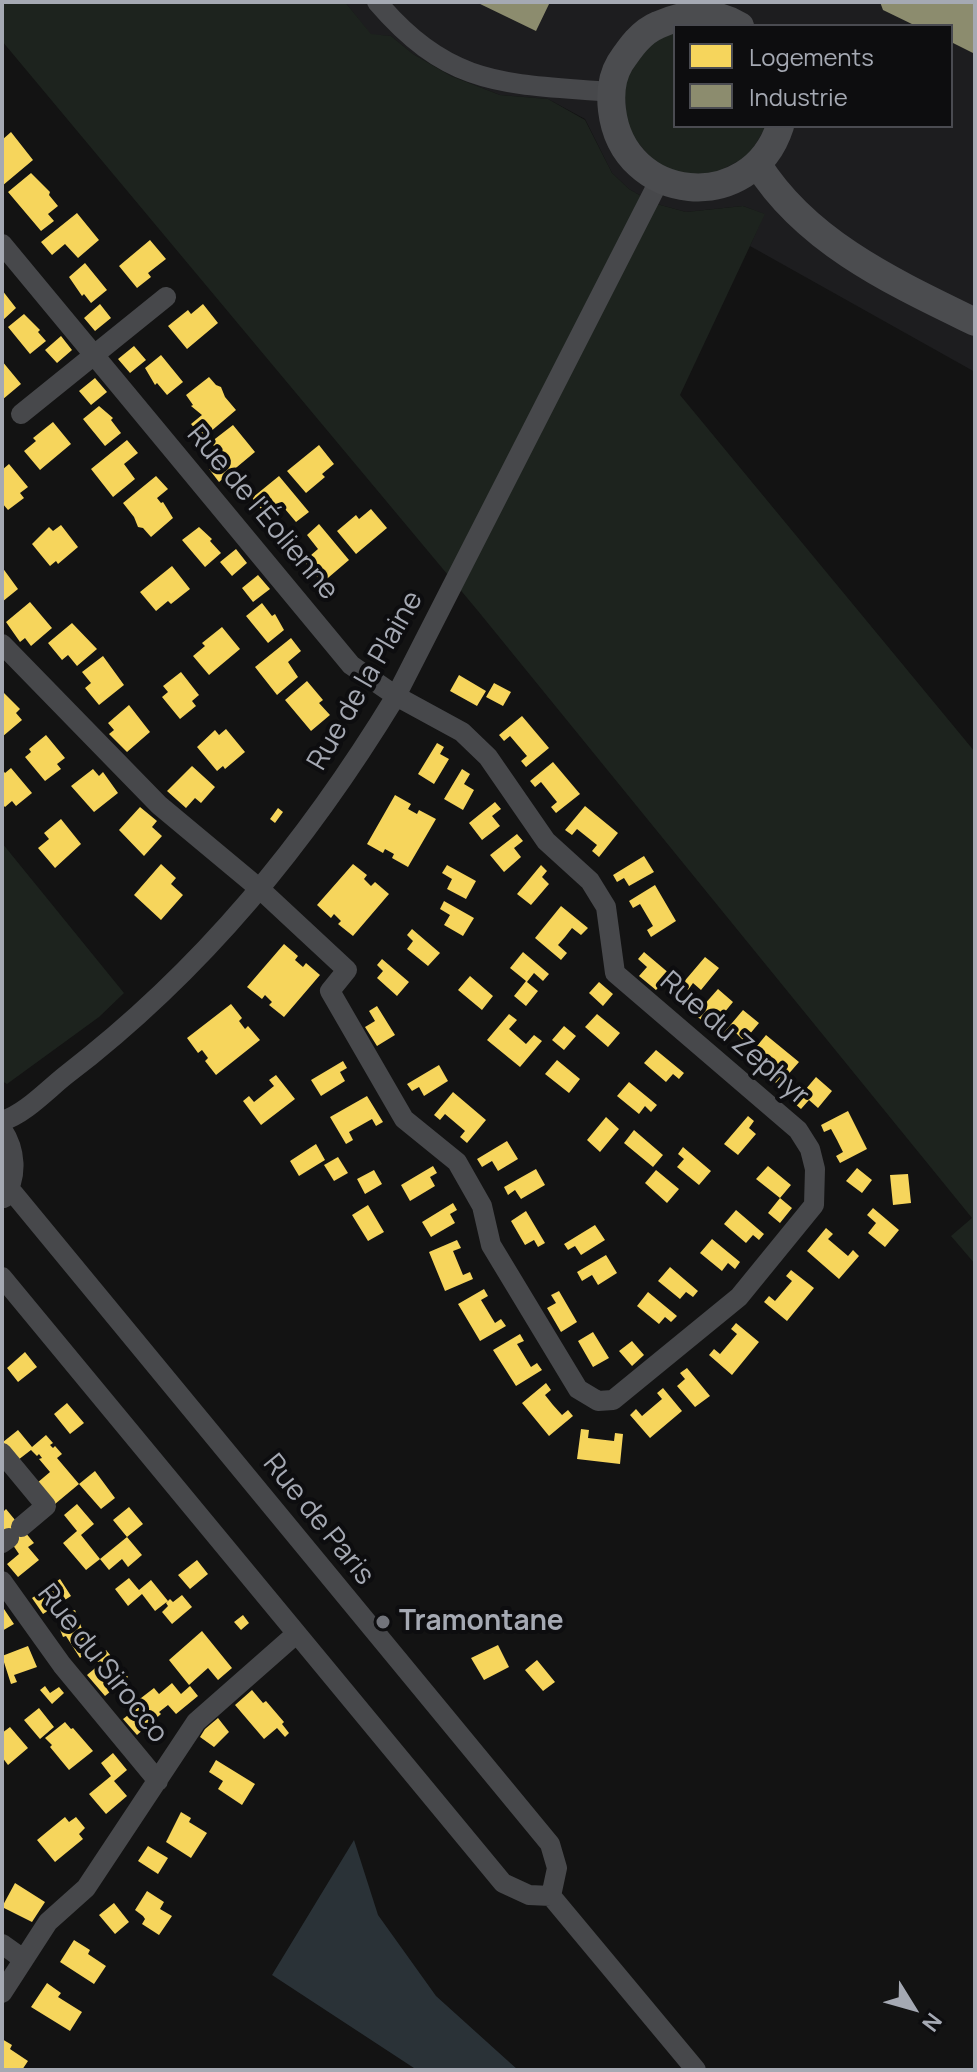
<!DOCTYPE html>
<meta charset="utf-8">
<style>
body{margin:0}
#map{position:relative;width:977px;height:2072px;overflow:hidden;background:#131313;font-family:Manrope,sans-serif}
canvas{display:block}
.frame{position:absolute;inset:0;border:4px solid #a5a9b3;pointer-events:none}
.legend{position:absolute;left:673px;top:24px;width:280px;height:104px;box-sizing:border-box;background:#0d0d0f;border:2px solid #4a4b51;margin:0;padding:10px 14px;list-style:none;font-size:24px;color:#a5a9b3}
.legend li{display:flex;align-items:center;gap:16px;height:40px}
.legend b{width:40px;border:2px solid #4a4b51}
.north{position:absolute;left:873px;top:1968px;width:80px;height:80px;-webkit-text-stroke:6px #0d0d0f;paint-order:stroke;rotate:127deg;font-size:22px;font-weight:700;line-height:32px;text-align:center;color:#a5a9b3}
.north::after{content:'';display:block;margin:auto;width:28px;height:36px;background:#a5a9b3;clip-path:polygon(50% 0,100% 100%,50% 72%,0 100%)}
</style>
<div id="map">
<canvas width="977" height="2072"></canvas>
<div class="frame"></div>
<ul class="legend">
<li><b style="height:22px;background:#f6d55c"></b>Logements</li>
<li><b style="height:22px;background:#8c8c6e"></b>Industrie</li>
</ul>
<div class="north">N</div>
</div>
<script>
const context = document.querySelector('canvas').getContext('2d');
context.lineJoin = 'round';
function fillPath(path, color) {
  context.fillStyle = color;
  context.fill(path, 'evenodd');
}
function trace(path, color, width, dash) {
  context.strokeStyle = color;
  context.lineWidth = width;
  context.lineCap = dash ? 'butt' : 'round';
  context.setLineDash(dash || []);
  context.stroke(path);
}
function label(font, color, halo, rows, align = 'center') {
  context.font = font + ' Manrope,sans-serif';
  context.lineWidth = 8;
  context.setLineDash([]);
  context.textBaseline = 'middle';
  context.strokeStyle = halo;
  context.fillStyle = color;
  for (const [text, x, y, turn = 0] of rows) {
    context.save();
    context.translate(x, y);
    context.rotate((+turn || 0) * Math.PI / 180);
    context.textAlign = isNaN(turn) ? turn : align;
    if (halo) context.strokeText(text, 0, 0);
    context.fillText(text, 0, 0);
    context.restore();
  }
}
const built = new Path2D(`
 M345 2H975V372L750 246 764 214 743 206 686 212 653 203 629 189 612 173 585 119 548 99 500 95 451 76 413 54 391 36 371 35ZM675 26H951V126H675Z`);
const green = new Path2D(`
 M2 2H345L371 34 391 36 413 54 451 76 500 95 548 99 585 120 612 173 629 189 653 203 686 212 743 206 765 214 680 395 975 752V1264L951 1236 972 1218 478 611 2 41Z
 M675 30V126H766L752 150 741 160 714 173 684 175 655 163 627 129 624 84 646 46Z
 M2 843 124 993 99 1017 7 1084 2 1081Z`);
const water = new Path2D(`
 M354 1840 378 1915 436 1996 518 2070H417L272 1975Z`);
const homes = new Path2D(`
 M11 132 33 160 2 186V140Z
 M31 173 50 192 49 195 58 206 48 214 54 221 41 231 8 192Z
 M77 213 99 240 78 258 65 244 52 255 41 242Z
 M150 240 166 259 148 273 151 277 137 288 119 266Z
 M85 263 107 290 91 303 84 294 82 296 69 277Z
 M2 290 16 308 2 321Z
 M100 304 111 318 95 331 84 318Z
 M203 304 218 323 187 349 168 326 188 310 191 314Z
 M24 314 40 330 38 332 46 341 30 354 8 327Z
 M61 336 72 350 57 363 45 350Z
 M134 346 146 360 130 373 118 359Z
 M161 355 183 382 167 395 157 383 155 385 145 368Z
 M2 361 21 384 2 400Z
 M209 377 216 385 221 387 225 397 236 410 203 438 191 424 202 415 191 406 193 405 186 395Z
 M95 378 107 392 91 405 79 391Z
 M99 406 113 418 111 420 121 433 105 446 83 419Z
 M53 422 71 444 40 470 24 451 36 441 33 438Z
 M233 425 255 452 219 482 209 469 222 457 211 442Z
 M127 440 138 453 124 464 135 479 113 497 91 469Z
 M319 445 334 464 322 474 325 477 306 493 287 471Z
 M9 464 28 487 20 493 24 498 8 510 2 503V470Z
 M156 476 168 489 157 498 161 503 163 502 173 518 151 537 143 528 138 527 134 517 123 503Z
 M279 476 309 512 296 522 285 509 270 520 252 498Z
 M371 509 387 528 356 554 337 531 356 515 359 519Z
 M319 524 349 560 322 583 304 561 318 549 307 535Z
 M61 525 78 547 58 564 56 561 50 566 32 544 49 527 53 531Z
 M199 527 212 539 210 541 221 553 205 567 182 540Z
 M236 549 247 563 232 576 220 562Z
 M172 566 190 589 171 604 168 601 156 611 140 592Z
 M2 567 18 589 2 602Z
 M258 575 270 589 253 602 242 588Z
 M30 602 52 628 31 646 25 638 20 642 6 622Z
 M262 603 272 616 275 614 284 630 268 643 246 616Z
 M72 623 97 649 77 666 68 655 62 660 48 643Z
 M222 627 240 649 209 675 193 656 205 646 202 643Z
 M291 638 301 651 288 662 298 677 277 695 255 667Z
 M103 656 124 685 99 705 85 688 91 683 82 672Z
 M181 672 199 695 192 701 196 706 180 719 162 697 168 692 163 686Z
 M459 675 486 691 477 706 450 691Z
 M307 681 323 700 319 703 330 715 311 731 285 700Z
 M494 683 511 692 503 706 486 697Z
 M2 691 20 709 16 713 22 720 2 737Z
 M129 705 150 732 127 752 109 734 114 730 108 723Z
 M522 716 549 748 526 767 521 761 527 756 510 736 504 741 499 735Z
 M226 729 245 752 225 769 223 766 217 771 197 747 215 730 219 735Z
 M46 735 65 758 57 764 61 769 45 781 25 757 31 752 29 749Z
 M437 743 444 747 440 754 449 759 434 784 418 774Z
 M553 762 580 794 556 813 551 807 557 802 541 782 535 787 530 781Z
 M192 766 215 787 201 803 195 798 186 808 167 791Z
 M11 768 32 793 16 806 12 801 5 807 2 804V769L5 773Z
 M93 769 99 776 103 772 118 793 94 812 71 786Z
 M462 769 470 774 464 784 474 790 463 810 444 799Z
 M395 795 411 804 408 809 417 814 419 810 436 819 408 867 392 858 394 854 385 849 383 853 367 844Z
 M495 802 501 809 492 816 500 826 482 840 469 823Z
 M585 806 618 833 599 857 592 851 597 845 577 829 572 835 565 830Z
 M140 807 157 821 152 827 162 836 144 856 119 830Z
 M278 808 283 812 275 823 270 819Z
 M61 819 81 844 55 868 38 848 49 839 44 833Z
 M517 834 523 841 514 848 521 857 504 872 490 855Z
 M644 856 654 872 629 886 624 878 617 882 613 875Z
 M161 864 176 878 171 884 183 895 161 920 134 895Z
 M353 864 367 875 364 879 371 886 375 882 389 894 353 936 338 924 341 921 334 914 331 918 317 905Z
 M447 865 476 881 466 899 447 889 452 879 442 873Z
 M541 865 547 871 542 877 549 884 531 905 517 894Z
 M655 885 676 921 651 937 647 930 653 926 640 904 633 908 629 901Z
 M444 901 474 918 463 936 444 925 450 915 440 909Z
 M561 906 588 928 581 935 572 928 565 937 558 945 567 953 561 960 535 938Z
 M412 929 440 953 428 966 407 949 413 941 407 935Z
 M284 944 298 956 295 960 303 967 306 963 320 975 284 1017 269 1005 272 1002 265 995 262 999 247 987Z
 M523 952 549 974 543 981 534 973 527 982 538 991 526 1006 514 996 526 981 510 968Z
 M644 952 670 974 656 990 639 976 647 967 638 959Z
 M705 957 719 968 701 990 693 983 688 990 682 984Z
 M382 959 409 982 397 996 377 978 383 971 377 965Z
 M470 976 493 996 482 1010 458 990Z
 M599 982 613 994 603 1006 589 993Z
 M718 989 733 1002 719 1019 710 1012 703 1021 695 1015Z
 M231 1004 242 1018 239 1021 245 1029 248 1026 260 1040 216 1075 205 1061 208 1058 202 1050 198 1053 187 1038Z
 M377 1006 395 1035 377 1046 365 1027 375 1021 369 1011Z
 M743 1010 759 1023 744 1041 736 1033 728 1042 721 1036Z
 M509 1014 517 1020 509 1029 526 1044 534 1035 542 1041 520 1067 487 1040Z
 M597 1014 620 1033 608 1047 585 1027Z
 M564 1026 576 1036 564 1050 552 1040Z
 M766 1035 799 1062 779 1085 772 1080 778 1073 758 1056 753 1063 747 1058Z
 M656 1050 684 1073 679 1079 673 1074 666 1082 644 1063Z
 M557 1060 580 1079 569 1093 545 1074Z
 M343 1061 347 1068 340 1072 345 1081 321 1096 311 1080Z
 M439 1065 448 1081 424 1096 419 1087 412 1091 407 1084Z
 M276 1075 295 1099 261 1125 243 1101 249 1096 254 1102 274 1086 269 1080Z
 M816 1077 832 1091 818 1108 809 1100 801 1109 794 1103Z
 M629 1082 657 1105 651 1112 645 1106 639 1114 617 1096Z
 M453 1092 486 1120 467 1143 460 1137 465 1131 445 1114 440 1120 434 1115Z
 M367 1096 383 1122 376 1126 372 1119 349 1132 353 1140 346 1144 330 1117Z
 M848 1111 867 1149 840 1163 836 1156 843 1152 837 1140 831 1129 824 1132 821 1125Z
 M748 1116 754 1121 749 1128 756 1134 738 1155 724 1144Z
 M606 1117 619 1129 600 1152 587 1140Z
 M634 1130 663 1155 653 1167 624 1143Z
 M507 1141 518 1159 498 1171 492 1161 482 1167 477 1159Z
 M316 1144 325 1160 299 1176 290 1161Z
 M683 1147 711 1171 699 1185 677 1167 684 1159 678 1154Z
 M338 1157 348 1173 334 1181 324 1165Z
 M433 1166 437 1173 430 1177 435 1186 410 1201 401 1185Z
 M768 1166 791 1185 780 1198 756 1179Z
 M857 1168 872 1180 862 1193 846 1181Z
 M536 1169 545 1185 521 1199 515 1190 508 1195 504 1187Z
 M374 1170 382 1184 365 1194 357 1179Z
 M656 1170 679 1189 667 1203 645 1183Z
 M908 1174 911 1203 893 1205 890 1175Z
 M780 1198 792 1208 780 1223 768 1213Z
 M453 1203 457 1210 450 1214 455 1223 431 1237 422 1222Z
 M368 1205 384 1232 368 1241 352 1215Z
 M873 1208 899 1230 885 1247 868 1233 876 1223 867 1215Z
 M736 1210 764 1234 759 1240 753 1235 746 1243 724 1224Z
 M526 1211 545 1243 538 1247 534 1240 525 1245 511 1221Z
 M595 1225 605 1240 581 1255 575 1246 568 1250 564 1244Z
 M826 1228 833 1234 828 1239 848 1256 853 1250 859 1256 839 1279 807 1251Z
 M712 1239 740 1262 735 1269 728 1263 722 1271 700 1253Z
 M457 1240 461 1248 453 1251 463 1275 470 1272 473 1279 445 1291 429 1252Z
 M606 1255 617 1273 598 1285 592 1275 582 1281 577 1272Z
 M670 1267 698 1291 693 1297 686 1292 680 1299 658 1281Z
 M791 1270 814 1288 787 1321 764 1302 769 1296 775 1301 792 1281 786 1276Z
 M484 1289 488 1296 481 1300 495 1323 501 1319 506 1326 480 1341 458 1304Z
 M559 1291 577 1322 561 1332 547 1308 556 1303 551 1295Z
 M648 1292 677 1316 671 1322 665 1317 659 1324 637 1306Z
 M736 1323 759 1342 732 1375 709 1355 714 1349 720 1354 737 1334 731 1329Z
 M593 1332 609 1358 593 1367 578 1341Z
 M520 1334 524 1341 517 1344 531 1367 537 1363 542 1370 516 1386 493 1350Z
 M632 1341 644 1355 632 1366 619 1351Z
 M25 1352 37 1367 18 1382 7 1368Z
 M687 1368 710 1396 695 1407 677 1386 685 1379 680 1373Z
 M546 1383 551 1390 545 1395 553 1405 562 1415 568 1410 573 1416 549 1436 522 1403Z
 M663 1388 682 1411 650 1438 630 1415 636 1409 642 1416 662 1399 657 1393Z
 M67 1403 84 1423 70 1434 54 1414Z
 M581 1429 589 1430 588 1438 614 1441 615 1433 623 1434 620 1464 577 1459Z
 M18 1430 32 1447 46 1435 53 1443 50 1445 53 1448 55 1446 62 1454 57 1458 79 1484 55 1504 37 1483 50 1472 39 1459 42 1458 39 1454 37 1456 31 1450 18 1460 3 1442Z
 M95 1471 115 1498 101 1509 79 1484Z
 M77 1504 94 1524 81 1535 100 1559 86 1570 63 1543 77 1531 64 1515Z
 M129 1507 143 1524 127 1537 113 1520Z
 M6 1509 34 1543 28 1547 39 1560 18 1577 7 1564 19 1554 2 1529V1513Z
 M127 1537 142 1555 128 1567 122 1559 109 1570 100 1559Z
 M197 1560 208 1574 190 1589 178 1575Z
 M129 1578 139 1590 151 1580 168 1601 170 1599 173 1602 182 1595 192 1607 172 1624 162 1612 168 1606 166 1603 168 1601 155 1611 142 1594 128 1606 115 1589Z
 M60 1579 71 1596 43 1614 32 1598Z
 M4 1609 14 1624 2 1631V1611Z
 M75 1610 85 1637 93 1647 80 1658 66 1636 63 1637 55 1617Z
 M243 1615 249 1623 241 1630 234 1622Z
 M202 1631 232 1668 218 1680 208 1668 189 1685 169 1660Z
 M498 1645 509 1667 484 1680 471 1658Z
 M28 1646 37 1667 14 1675 17 1682 11 1684 2 1656Z
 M106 1650 128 1677 105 1696 87 1675 100 1664 95 1659Z
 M537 1660 555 1682 543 1691 525 1670Z
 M172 1683 181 1694 190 1686 198 1696 176 1714 168 1705 159 1712 161 1714 137 1735 123 1719 136 1709 132 1705 154 1688 159 1694Z
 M45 1686 50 1693 59 1687 64 1693 52 1704 40 1690Z
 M252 1690 263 1703 266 1701 284 1722 282 1724 289 1733 285 1737 277 1728 264 1739 235 1705Z
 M39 1708 54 1727 40 1739 24 1720Z
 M218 1718 229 1732 214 1747 200 1737 205 1729Z
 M65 1722 71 1729 73 1728 93 1751 69 1770 50 1747 52 1745 45 1738Z
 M10 1727 28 1748 8 1765 2 1757V1733Z
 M113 1753 127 1770 114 1781 127 1796 106 1814 89 1794 111 1776 101 1763Z
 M216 1760 255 1784 242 1805 218 1789 223 1781 209 1772Z
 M181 1812 191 1818 189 1822 207 1833 191 1858 166 1842Z
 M65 1817 69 1822 76 1817 85 1828 79 1834 83 1839 55 1862 37 1840Z
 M148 1846 168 1858 158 1874 138 1861Z
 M15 1883 45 1902 32 1922 2 1907Z
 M147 1891 164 1902 160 1909 172 1916 159 1935 142 1924 145 1919 143 1916 135 1910Z
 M114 1903 129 1922 115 1934 99 1915Z
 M74 1940 90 1950 88 1954 106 1966 94 1984 60 1962Z
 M47 1983 61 1993 58 1997 82 2012 70 2031 31 2007Z
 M2 2039 12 2045 10 2049 28 2061 22 2070 2 2069Z`);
const industry = new Path2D(`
 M476 2H550L536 31Z
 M880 2H975V54L951 42V26H916L883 10Z`);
const street = new Path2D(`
 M377 2C451 88 504 83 610 92
 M2 244 351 665 396 696 462 732 488 757 546 841 590 881 606 907 615 973 798 1130 810 1149 815 1169 814 1205 739 1297 613 1400 598 1401 578 1389 491 1245 482 1206 457 1162 404 1119 330 991 347 970 261 890 159 805 2 644
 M21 414 166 297
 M2 1121C25 1114 47 1090 66 1075 203 970 307 842 396 696L660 179
 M2 1129C16 1150 18 1176 4 1198
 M10 1189 550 1844 557 1868 551 1896
 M2 1277 503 1883 529 1895 551 1896 696 2070
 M2 1453 46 1506 21 1527
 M2 1543 9 1538
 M2 1581 62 1665 158 1781
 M2 1944 23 1959
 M2 1993 48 1922 86 1888 196 1722 296 1634`);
const secondary = new Path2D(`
 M740 26C715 10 685 13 658 25 641 32 630 48 620 63 611 78 610 93 612 110 623 204 751 216 780 126
 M758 165C807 243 895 283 975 322`);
const markers = [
 [383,1622,8,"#72747b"]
];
const streetNames = [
 ["Rue de l'Éolienne",262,513,50],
 ["Rue de la Plaine",366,681,-60],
 ["Rue du Zephyr",734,1039,41],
 ["Rue de Paris",318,1520,51],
 ["Rue du Sirocco",102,1664,52]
];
const poiNames = [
 ["Tramontane",399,1622]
];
fillPath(built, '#1d1d1f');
fillPath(green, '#1d231e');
fillPath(water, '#2a3237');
fillPath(homes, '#f6d55c');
fillPath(industry, '#8c8c6e');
trace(street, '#47484b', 20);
trace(secondary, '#4b4c4f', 28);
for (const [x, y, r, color] of markers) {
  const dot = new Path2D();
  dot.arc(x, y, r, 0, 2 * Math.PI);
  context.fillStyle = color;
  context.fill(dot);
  trace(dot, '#0d0d0f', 3);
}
label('28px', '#a5a9b3', '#0d0d0f', streetNames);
label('bold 28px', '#a5a9b3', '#0d0d0f', poiNames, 'left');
</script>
